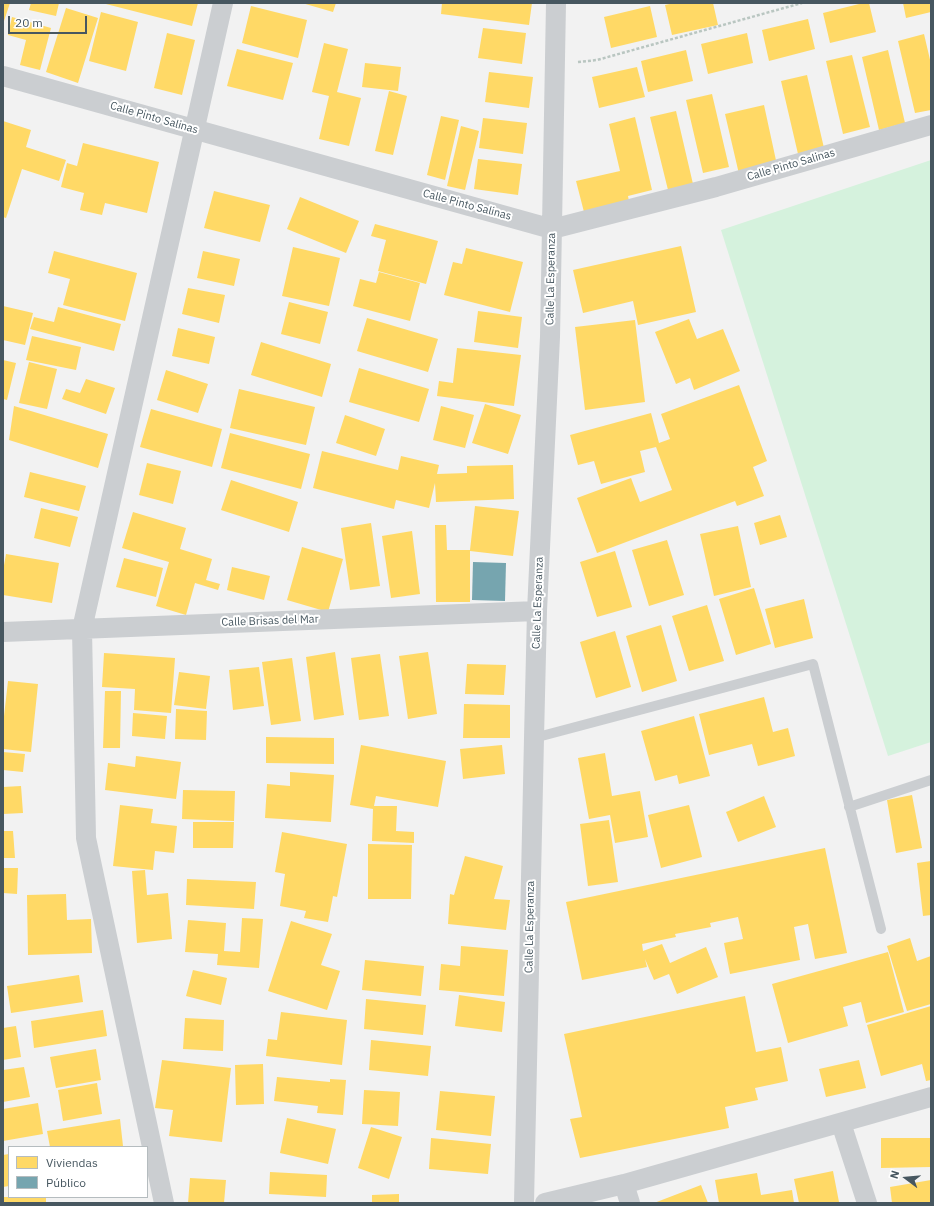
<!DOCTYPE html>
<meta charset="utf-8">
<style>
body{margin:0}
#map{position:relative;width:934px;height:1206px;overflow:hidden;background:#f2f2f2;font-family:"IBM Plex Sans",sans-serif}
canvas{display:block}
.frame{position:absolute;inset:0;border:4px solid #475760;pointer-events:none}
.legend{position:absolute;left:8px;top:1146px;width:140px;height:52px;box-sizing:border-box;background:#fff;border:1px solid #b5bcbf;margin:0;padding:5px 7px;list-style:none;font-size:12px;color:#475760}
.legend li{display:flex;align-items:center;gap:8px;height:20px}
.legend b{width:20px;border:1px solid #b5bcbf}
.north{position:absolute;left:886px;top:1158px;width:40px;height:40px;-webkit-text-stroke:3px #fff;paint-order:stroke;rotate:286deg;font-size:11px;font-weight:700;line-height:16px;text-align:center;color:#475760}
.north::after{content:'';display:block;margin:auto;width:14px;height:18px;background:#475760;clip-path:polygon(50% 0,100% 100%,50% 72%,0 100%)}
.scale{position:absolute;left:8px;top:16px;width:79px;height:18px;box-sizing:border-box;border:2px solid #475760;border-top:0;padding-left:5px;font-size:12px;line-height:14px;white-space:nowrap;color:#475760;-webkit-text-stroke:3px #fff;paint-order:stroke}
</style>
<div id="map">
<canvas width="934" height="1206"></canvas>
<div class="frame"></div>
<ul class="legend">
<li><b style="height:11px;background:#ffd966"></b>Viviendas</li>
<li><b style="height:11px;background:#76a5af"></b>Público</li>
</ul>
<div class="north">N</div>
<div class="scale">20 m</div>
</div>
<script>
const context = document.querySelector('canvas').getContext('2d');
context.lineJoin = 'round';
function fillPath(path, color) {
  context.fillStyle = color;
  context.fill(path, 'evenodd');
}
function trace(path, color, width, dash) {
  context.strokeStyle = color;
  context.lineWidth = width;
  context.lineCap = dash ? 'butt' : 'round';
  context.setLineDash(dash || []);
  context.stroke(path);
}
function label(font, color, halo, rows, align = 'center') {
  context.font = font + ' "IBM Plex Sans",sans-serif';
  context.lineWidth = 4;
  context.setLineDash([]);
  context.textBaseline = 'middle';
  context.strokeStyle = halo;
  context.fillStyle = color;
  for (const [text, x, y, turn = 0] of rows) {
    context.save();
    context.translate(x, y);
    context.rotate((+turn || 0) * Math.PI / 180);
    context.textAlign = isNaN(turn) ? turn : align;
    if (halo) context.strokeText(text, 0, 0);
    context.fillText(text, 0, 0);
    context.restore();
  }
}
const green = new Path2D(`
 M931 160V742L888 756 721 230Z`);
const homes = new Path2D(`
 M3 3H10L3 24Z
 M31 3H59L56 16 29 10Z
 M102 3H198L192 26Z
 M302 3H336L333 12Z
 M442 3H532L529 25 441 14Z
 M674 3H713L718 25 672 35 665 5Z
 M863 3H869L876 32 830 43 823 13Z
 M903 3H931V12L906 18Z
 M251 6 307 20 298 58 242 43Z
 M650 6 657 37 611 48 604 17Z
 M66 8 98 18 78 83 46 72Z
 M101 12 138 22 126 71 89 61Z
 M12 17 51 28 40 70 20 65 26 40 8 35Z
 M808 19 815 49 769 61 762 30Z
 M483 28 526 33 522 64 478 58Z
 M167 33 195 40 182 95 154 88Z
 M747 33 753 63 708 74 701 44Z
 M924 34 931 64V110L915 113 898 41Z
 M324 43 348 49 337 92 361 98 349 146 319 139 329 96 312 92Z
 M237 49 293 63 283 100 227 86Z
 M686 50 693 81 648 92 641 61Z
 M888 50 905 123 879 130 862 57Z
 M852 55 870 127 843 134 826 61Z
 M365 63 401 67 398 91 362 87Z
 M637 67 645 97 599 108 592 77Z
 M489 72 533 77 529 108 485 102Z
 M807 75 824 148 798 154 781 81Z
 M389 91 407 96 393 155 375 151Z
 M712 94 729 167 703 173 686 100Z
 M764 105 777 165 739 174 725 114Z
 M676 111 693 184 668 190 650 117Z
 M441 116 459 120 445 180 427 175Z
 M635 117 652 190 628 196 629 201 584 212 576 181 620 171 609 124Z
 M483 118 527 123 523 154 479 148Z
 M3 121 31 130 26 147 66 160 59 181 22 169 6 218 3 217Z
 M461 126 479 131 465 190 447 186Z
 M83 143 159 162 147 213 105 203 102 215 80 210 84 193 61 187 67 163 77 166Z
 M478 159 522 164 518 195 474 189Z
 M214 191 270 205 260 242 204 228Z
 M300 197 359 221 346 253 287 229Z
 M375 224 438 241 426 284 378 271 386 240 371 236Z
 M681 246 696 312 638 325 633 301 583 313 573 270Z
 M293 247 340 258 329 306 282 296Z
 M466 248 523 262 510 312 444 295 453 262 462 264Z
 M54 251 137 273 125 321 63 305 70 279 48 273Z
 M203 251 240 259 234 286 197 278Z
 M379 272 420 283 410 321 353 306 360 279 376 283Z
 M188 288 225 295 219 323 182 314Z
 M289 302 328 312 320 344 281 334Z
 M3 306 33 313 25 345 3 340Z
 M58 307 121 324 114 351 30 329 34 317 54 322Z
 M478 311 522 317 518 348 474 342Z
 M367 318 438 339 428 372 357 351Z
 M689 319 697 339 723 329 740 371 694 390 690 378 676 384 655 332Z
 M635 320 645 402 585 410 575 327Z
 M178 328 215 337 209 364 172 356Z
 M32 336 81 347 76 370 26 360Z
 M261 342 331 364 322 397 251 375Z
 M457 348 521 355 514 406 437 396 439 381 453 383Z
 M3 360 16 363 7 400 3 399Z
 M29 362 57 369 47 409 19 403Z
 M359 368 429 389 419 422 349 402Z
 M166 370 208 384 198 413 157 400Z
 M86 379 115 388 106 414 62 399 66 389 80 393Z
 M739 385 767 461 753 467 764 496 737 506 735 501 597 553 577 498 631 478 640 502 672 490 656 447 640 451 645 472 601 484 594 461 578 465 570 435 651 413 659 443 670 439 661 414Z
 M239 389 315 407 306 445 230 428Z
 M485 404 521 415 508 454 472 443Z
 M14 406 108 434 98 468 9 440Z
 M441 406 474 415 465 448 433 440Z
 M151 409 222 429 212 467 140 447Z
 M345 415 385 429 376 456 336 443Z
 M230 433 310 454 301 489 221 468Z
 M322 451 398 470 401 456 439 465 437 474 467 473V466L513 465 514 499 436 502 435 483 429 508 396 500 394 509 313 488Z
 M147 463 181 471 173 504 139 495Z
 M30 472 86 486 79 511 24 497Z
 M231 480 298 502 289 532 221 510Z
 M475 506 519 511 513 556 470 551V602H436L435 525H446L447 550H470Z
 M41 508 78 517 70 547 34 538Z
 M133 512 186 528 180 549 212 559 206 580 220 584 218 590 195 583 186 615 156 606 169 562 122 548Z
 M780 515 787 537 760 545 754 523Z
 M371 523 380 586 350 590 341 528Z
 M738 526 751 587 714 596 700 534Z
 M412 531 420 594 391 598 382 536Z
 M667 540 684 595 649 606 632 550Z
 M302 547 343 559 328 612 287 600Z
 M615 551 632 607 597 617 580 562Z
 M6 554 59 563 52 603 3 595V571Z
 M124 558 163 568 156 597 116 587Z
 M232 567 270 576 264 600 227 590Z
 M754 588 771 644 736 655 719 599Z
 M804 599 813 638 775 648 765 609Z
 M707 605 724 661 689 671 672 616Z
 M661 625 677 681 642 692 626 636Z
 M615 631 631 687 596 698 580 642Z
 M335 652 344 715 314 720 306 657Z
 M428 652 437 714 408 719 399 656Z
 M104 653 175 658 171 713 134 710 135 689 102 687Z
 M380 654 389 716 359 720 351 658Z
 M292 658 301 721 271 725 262 662Z
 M467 664 506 665 504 695 465 694Z
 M259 667 264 706 233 710 229 670Z
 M179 672 210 676 206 709 174 705Z
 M8 681 38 684 31 752 3 749V725Z
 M105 691H121L120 748H103Z
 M764 697 773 732 788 728 795 756 758 766 752 744 709 755 699 714Z
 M464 704 510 705V738H463Z
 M176 709 207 711 206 740 175 739Z
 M133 713 167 716 165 739 132 736Z
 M694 716 710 776 679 784 677 775 655 781 641 731Z
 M266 737 334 738V764L266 763Z
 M361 745 446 761 438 807 376 796 374 806H397L396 831 414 832V843L372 841 373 809 350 805Z
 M502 745 505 774 463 779 460 749Z
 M3 752 25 754 23 772 3 770Z
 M605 753 612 796 640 791 648 837 615 843 610 815 589 819 578 758Z
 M136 756 181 762 176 799 105 790 108 763 135 767Z
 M290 772 334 775 331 822 265 818 267 784 290 786Z
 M21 786 23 813 3 814V787Z
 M183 790 235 791 234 821 182 819Z
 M912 795 922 848 896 853 887 800Z
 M764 796 776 827 738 842 726 812Z
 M120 805 153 809 151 823 177 826 174 853 155 851 153 870 113 866Z
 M689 805 702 857 661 868 648 815Z
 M609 820 618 882 588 886 580 824Z
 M193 822H234L233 848H193Z
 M3 831H13L15 858H3Z
 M282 832 347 844 337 897 333 896 328 922 304 918 306 911 280 906 285 874 275 872Z
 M368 844 412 845 411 899H368Z
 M825 848 847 953 815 959 808 924 794 927 800 960 730 974 724 943 743 939 738 917 710 923 711 927 675 934 676 937 642 944 643 951 662 944 670 963 706 947 718 977 677 994 669 974 654 980 645 959 647 967 582 980 566 902Z
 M465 856 503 866 494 899 510 900 506 930 448 924 450 894 454 895Z
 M931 861V915L923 916 917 863Z
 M3 868H18L17 894 3 893Z
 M145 870 147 895 168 893 172 939 137 943 132 871Z
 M187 879 256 882 254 909 186 905Z
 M66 894 67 920 91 919 92 953 28 955 27 895Z
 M242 918 263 919 259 968 217 965 218 954 185 952 188 920 226 923 224 951 240 952Z
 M291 921 332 934 321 965 340 971 327 1010 268 991Z
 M910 938 917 961 931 956V1004L907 1011 887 946Z
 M461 946 508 950 504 996 439 990 441 964 460 966Z
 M888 952 904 1012 866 1023 861 1002 843 1007 848 1026 788 1043 772 984Z
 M365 960 424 966 421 996 362 990Z
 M193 970 227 978 221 1005 186 996Z
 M79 975 83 1002 11 1013 7 986Z
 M459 995 505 1002 502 1032 455 1026Z
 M745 996 756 1052 781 1047 788 1081 755 1088 758 1100 725 1107 729 1128 580 1158 570 1119 582 1117 564 1034Z
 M366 999 426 1005 423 1035 364 1029Z
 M931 1006V1080L926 1081 922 1064 881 1076 867 1025Z
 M103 1010 107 1036 34 1048 31 1021Z
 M281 1012 347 1020 342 1065 266 1056 268 1039 277 1040Z
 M185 1018 224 1020 223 1051 183 1049Z
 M16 1026 21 1057 3 1060V1028Z
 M371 1040 431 1046 428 1076 369 1070Z
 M96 1049 101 1080 56 1088 50 1057Z
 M162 1060 231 1068 222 1142 169 1136 173 1110 155 1108Z
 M859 1060 866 1088 826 1097 819 1069Z
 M263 1064 264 1104 236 1105 235 1065Z
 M24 1067 30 1097 3 1102V1070Z
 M277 1077 330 1082V1079L346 1080 343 1115 317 1113 318 1106 274 1101Z
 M97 1083 102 1114 63 1121 58 1090Z
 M364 1090 400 1092 398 1126 362 1124Z
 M440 1091 495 1096 491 1136 436 1130Z
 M38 1103 43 1134 3 1141V1109Z
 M287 1118 336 1129 328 1164 280 1153Z
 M120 1119 123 1146 50 1147 47 1131Z
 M371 1127 402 1137 389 1179 358 1168Z
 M431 1138 491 1144 488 1174 429 1169Z
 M881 1138H931V1167L881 1168Z
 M9 1154V1186L3 1187V1155Z
 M833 1171 839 1202 799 1203 794 1179Z
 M270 1172 327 1175 326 1197 269 1194Z
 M757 1173 761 1195 792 1190 794 1203H719L715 1180Z
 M190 1178 226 1180 224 1203H188Z
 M931 1180V1203H892L890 1187Z
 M701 1185 708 1203H654Z
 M399 1194V1203H372V1195Z
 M3 1197H46V1203H3Z`);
const public = new Path2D(`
 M473 562 506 563 505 601 472 600Z`);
const path = new Path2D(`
 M578 62 597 60 802 3`);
const lane = new Path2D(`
 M534 738 813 664 881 929
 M849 807 931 780`);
const street = new Path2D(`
 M3 76 552 229 716 187 931 125
 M3 632 537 611
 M841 1123 867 1203
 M624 1184 630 1203
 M164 1203 86 838 82 629 223 3
 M524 1203 534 738 537 611 550 337 556 3
 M545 1203 624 1184 931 1097`);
const streetNames = [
 ["Calle Pinto Salinas",154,118,16],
 ["Calle Pinto Salinas",791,165,-16],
 ["Calle Pinto Salinas",467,205,15],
 ["Calle La Esperanza",551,279,-89],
 ["Calle La Esperanza",538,603,-88],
 ["Calle Brisas del Mar",270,621,-2],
 ["Calle La Esperanza",530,927,-89]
];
fillPath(green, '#d5f2dd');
fillPath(homes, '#ffd966');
fillPath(public, '#76a5af');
trace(path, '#b9c6c1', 2.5, [3, 2]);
trace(lane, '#cbced1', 10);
trace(street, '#cbced1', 20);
label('11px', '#475760', '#fff', streetNames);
</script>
